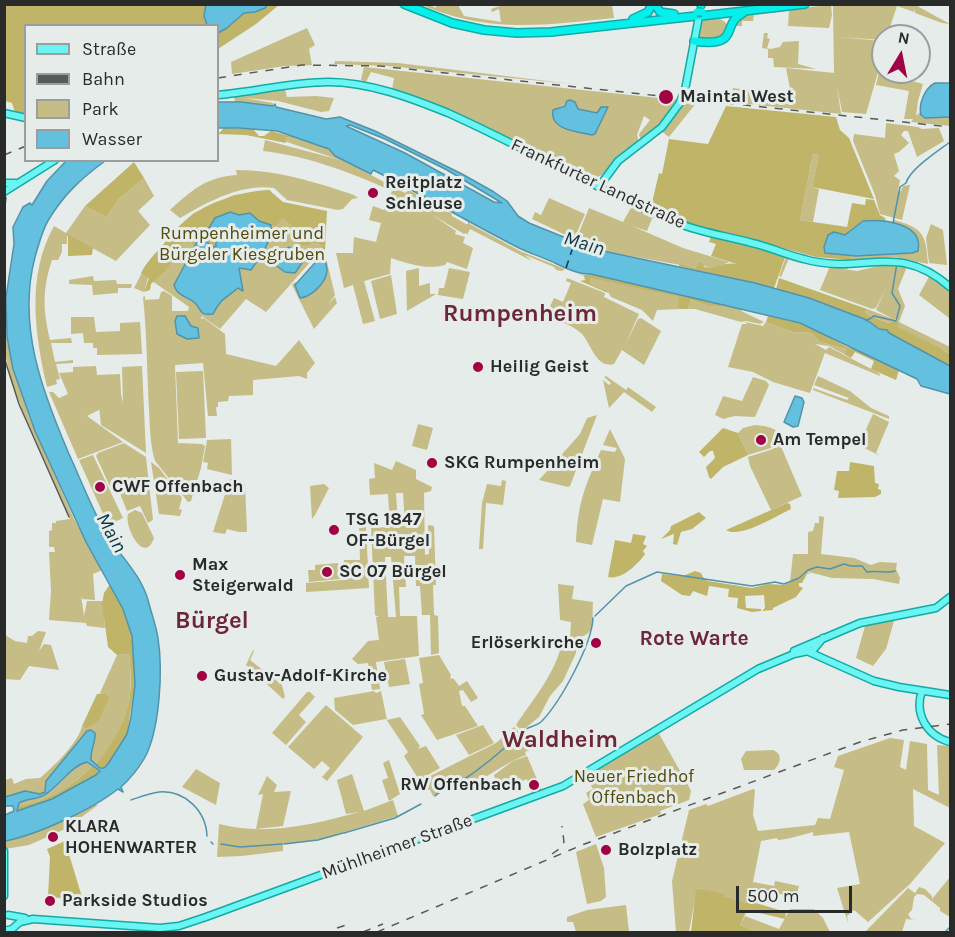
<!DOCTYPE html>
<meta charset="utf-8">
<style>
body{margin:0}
#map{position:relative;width:955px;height:937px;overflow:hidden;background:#e6ece9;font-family:Karla,sans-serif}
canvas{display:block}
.frame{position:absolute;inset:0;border:6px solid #292b2a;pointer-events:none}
.legend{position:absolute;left:24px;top:24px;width:195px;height:138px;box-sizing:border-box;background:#e6ece9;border:2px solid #9a9f9d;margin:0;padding:8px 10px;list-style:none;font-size:18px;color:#292b2a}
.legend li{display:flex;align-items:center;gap:12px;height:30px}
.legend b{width:30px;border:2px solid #9a9f9d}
.north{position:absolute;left:871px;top:24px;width:60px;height:60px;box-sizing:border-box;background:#e6ece9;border:2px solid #9a9f9d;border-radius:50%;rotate:10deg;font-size:16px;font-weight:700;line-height:24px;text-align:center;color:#292b2a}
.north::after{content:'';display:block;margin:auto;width:21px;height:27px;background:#a00243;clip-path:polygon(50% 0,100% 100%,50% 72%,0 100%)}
.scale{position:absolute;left:736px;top:886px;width:116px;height:27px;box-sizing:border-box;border:3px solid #292b2a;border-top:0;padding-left:8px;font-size:18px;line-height:21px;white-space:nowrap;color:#292b2a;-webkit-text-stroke:4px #e6ece9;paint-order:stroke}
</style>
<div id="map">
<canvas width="955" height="937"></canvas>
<div class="frame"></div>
<ul class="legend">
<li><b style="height:8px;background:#6af5f2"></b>Straße</li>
<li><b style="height:8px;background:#575a58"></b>Bahn</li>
<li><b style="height:16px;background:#c5bc86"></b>Park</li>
<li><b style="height:16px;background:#64c0df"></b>Wasser</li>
</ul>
<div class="north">N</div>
<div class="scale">500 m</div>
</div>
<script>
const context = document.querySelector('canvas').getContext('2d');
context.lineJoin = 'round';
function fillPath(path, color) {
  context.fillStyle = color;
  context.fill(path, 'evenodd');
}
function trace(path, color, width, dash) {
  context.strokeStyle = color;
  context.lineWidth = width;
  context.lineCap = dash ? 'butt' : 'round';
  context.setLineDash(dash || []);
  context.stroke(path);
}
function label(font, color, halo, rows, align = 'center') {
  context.font = font + ' Karla,sans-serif';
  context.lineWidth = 6;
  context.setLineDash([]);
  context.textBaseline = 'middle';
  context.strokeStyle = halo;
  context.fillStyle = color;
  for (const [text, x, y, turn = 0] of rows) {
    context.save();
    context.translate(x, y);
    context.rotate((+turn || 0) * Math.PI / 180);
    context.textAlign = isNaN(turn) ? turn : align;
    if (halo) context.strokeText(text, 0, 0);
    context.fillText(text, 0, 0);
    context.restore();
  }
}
const green = new Path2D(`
 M422 5H430L436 8V5H458L464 16 501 22 499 9 492 12 491 9 503 5H612L614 18C543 25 490 34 422 5Z
 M831 5 832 15 829 28 788 26 789 11 754 15 753 21H742V26H736C728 46 719 44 700 44L721 42 736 20 747 13Z
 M833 5H918L919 7 950 24 942 23 915 13V9L914 12 897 6 887 36H883V40L837 37 883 41V55L866 114 842 112 837 86 841 114 684 97 685 96 699 98 710 93 731 96 733 88 754 91 766 90 768 101 793 104 786 68 834 73Z
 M719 18 726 23 728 27 721 37 713 39 699 38 697 35 700 20Z
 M307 28 315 45 309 49 312 65 285 66 232 74 231 62Z
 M764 33H768L767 38 770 39 767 48 770 49 780 47 783 42 799 41 798 64 816 69 774 67 773 58H768V49L762 48Z
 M335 61 398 63 572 84 388 66 334 64Z
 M364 67 697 102 669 137 661 131 640 138 639 134 650 120 644 116 637 135 639 142 619 156 602 175 595 178 441 107 392 90 394 78 371 72 366 82 361 80ZM575 102 578 109 597 113 600 109 608 108 595 134 592 135C576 131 556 131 552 112L561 106Z
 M879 72 923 84 918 101 916 116 920 112 925 118 950 117V126L911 122 913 119H904L909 91 876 85Z
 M285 89 287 97 316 96 334 98 329 111 321 112 278 101 244 98 273 103V106L235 102 234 96Z
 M886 123 918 127 922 129 939 128 944 141 917 157 908 131H904L901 135 909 143 899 152 894 154 899 171 894 176 900 180 898 191H901L903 186 910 185 902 220 880 214 875 195 853 141 854 134 885 138Z
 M285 137C298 138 329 144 335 156L405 193 409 190 451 213 452 216 466 224H468V220L470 224 520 251 565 269 562 271 556 270 554 267 525 255 532 261 470 229 467 235 466 233 464 234 431 214 456 231 455 234 465 237 463 243 473 248 467 269 447 262 445 265C427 270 409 264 391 258L390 274 364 281 375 321 363 324 353 285 344 288 336 253H353L354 237 376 242 381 223 369 220 373 206 384 210 392 191C352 173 308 156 263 151L265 140 340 160 287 142 285 141Z
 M813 154 819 155 812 187 819 189 813 222 800 220Z
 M236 170C278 170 315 182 354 195L358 198 352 199 343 209 338 210 287 200 274 188C242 183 207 202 180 218L170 210C192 190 206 177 237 175Z
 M144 178 154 196 138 211 150 225 116 261 67 234V244H62V252L58 260H52C42 290 43 310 50 340L71 338 72 343H51L55 362 73 360V363L56 364 60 379 56 380 57 384 47 387C35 335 26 276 54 226L66 233 85 206 106 217 119 199Z
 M270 190 297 227 300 228 309 244 316 243 322 246 320 251 266 312 246 299 220 329 202 316 201 319 204 318 225 334 226 354 276 366 299 340 315 363 307 373V379L299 376 253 380V395L229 396 228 401 218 402V407H216L217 416H208L203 363 175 365 178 443 202 444 205 446 201 468 191 501 188 502 155 461C150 444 150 427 149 410 147 373 147 334 143 297L145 296V300L159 299 161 292 164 291 172 296V311H188L189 307 148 278 144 292 134 288 146 265 178 227 194 213 234 195Z
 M549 198 585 214 574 239 532 219 535 212 541 215Z
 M633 204 654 214 647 231 632 226 683 248 729 262 715 268 703 266 697 268 592 249 583 247 576 241 582 240 578 235 589 208 623 222Z
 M894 220C923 228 926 234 928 264L895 257 850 260V255L912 253 918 241C911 228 905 226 891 223Z
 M931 224 943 230 947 265 929 263 926 238Z
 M790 256 781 277 779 276 786 257 790 256 819 263 848 265V269H843L857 271 882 265V262H887L885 266 893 262 908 264 898 289 905 306 899 322 950 347V353H947L941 348 897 327 899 321 895 319 890 323 869 316 865 312 867 309 893 319 876 310 886 288 876 308 872 309 820 290 830 266Z
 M324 258H326L335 295 328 305 335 297 337 303 314 329 292 285 295 282 296 283 295 285 300 298C315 296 320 280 327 268Z
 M419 268V286L430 283V294H436L407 311 406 271Z
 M449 268 470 272 463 299 438 295 439 288H444Z
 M931 273 950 290 949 318 919 295Z
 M391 275 397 314 380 319 371 281Z
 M93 276 94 281 116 280 117 284H132L131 288H118V293L93 295 92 285 69 284V280Z
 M594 277 679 297 681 309 657 310 653 321 642 310 611 297 608 292 592 285 590 280Z
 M567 278 605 293 604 297 639 314 625 345 638 319 641 318 661 331 644 365 622 350 614 364C596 369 591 343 581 333 572 325 557 320 546 315L554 298 563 302 571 283 566 281Z
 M691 300 709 306 721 307 722 304 741 309V311L764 322 760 324 746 321 741 322 695 309H688Z
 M4 304 7 342 29 417 74 519 102 570 93 574 95 600 82 599 81 595 84 616 87 601H103L105 628 87 626 86 623 49 620 51 591 49 552H55L54 547H49V531L52 530V523H56V521L70 519 22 409 12 382 5 354Z
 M71 317H94L96 332 120 331V323L140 322 142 354 97 355V348H93V343H84L83 333 71 334Z
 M745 322 763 326 766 322 793 332 811 333 820 342 846 349 844 354 829 346 815 344 826 350 829 347 879 373 880 376 825 353 826 350 810 393 773 382 753 372 728 367 742 324H747Z
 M96 366 97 375 120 374 121 394 123 403 122 367 142 366 146 453 101 425 99 407V410L87 416 123 442 78 459 49 392H53L59 398 68 394 59 373 73 372V367Z
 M203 371 206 438 179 439 176 372Z
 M606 376 626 390 628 387 656 407 652 412 624 392 609 408 603 380 609 385 611 383 604 377Z
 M818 376 850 391 871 408 889 416V419L813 390V388L847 400 849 398 814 385Z
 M753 377 766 381 769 385 755 417 735 416 723 419 715 415 723 396 742 401Z
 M873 414 889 422 876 453 880 456 859 445Z
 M597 415 570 486 568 487 539 480 580 434 587 418Z
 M418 424 433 428 427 450 412 446Z
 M755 425C766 426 783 428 780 442L771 448 748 455 738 433 743 428Z
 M610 429 625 459 620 502 603 499 592 545 576 542C578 502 585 486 601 450L615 452 617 448 603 445Z
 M231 439 232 475 207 469 208 463 203 462 207 440Z
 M124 443 146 457 153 520 148 523 140 506 127 511 119 491 133 487 132 484 127 486 124 480 121 481 123 487 112 491 96 456 98 453Z
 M780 444 802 496 771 510 750 466 748 457 773 449Z
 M93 455 123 518 108 525 79 460Z
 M396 461 416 470V479L432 487 431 491 424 493 425 555 429 554 428 525 434 526 436 585H433L434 615 438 616 439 653 431 655 430 615H422L420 586H416L415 556H404L406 587H399L400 616H417L419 656 376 662 380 689 372 690 368 663 358 664 352 659 368 641 379 640 376 617H379L375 615 371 528 417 525H405L403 493H396L398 525 390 526 388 494 370 495 369 479 375 478 374 463 392 470ZM385 557H391L396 617H388Z
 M151 462 159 468 182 498 179 509 182 510 180 516 159 514Z
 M230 479 245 484 247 532H239L227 529 225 534 213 532Z
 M502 480 506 481 503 505 486 503 483 549H479L482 503 487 484 501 486Z
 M324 484 329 488 315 515 312 519 310 486Z
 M135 510 142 513 154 538C144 566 124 526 128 514Z
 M819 516 824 517 821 554 854 558 871 565 880 562 897 563 896 569 900 578 899 584 873 579 832 578 809 572 790 582 793 554H808V532L813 531 815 523H819Z
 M359 526 366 527 369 588 306 592V583L343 580 344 560H360Z
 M338 563 340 579 309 582 308 570H315V565Z
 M558 584 574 586 572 599 593 602C591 624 599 636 570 639L571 622 560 620Z
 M892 619 894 621 886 649 873 666 856 658 865 626Z
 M38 631 46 632 39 651 44 644 51 645 59 670 29 666 20 680 5 679V635L15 641 27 643 28 636H32Z
 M586 639V641H576V653L563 681 550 696 539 717 522 731 516 725C533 699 556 673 562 642Z
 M253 650 254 651 250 660 282 685 285 697 283 699 246 665Z
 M129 654C134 706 128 725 95 766L91 760V749L82 736 46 781 45 792 40 794 25 791 5 797V780L12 778 14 784 26 779 40 778C53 767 79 742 82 726L86 729 91 725 104 693H100L117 655Z
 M439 655 451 675 450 678 454 679 459 686 467 681 478 698 471 702 463 690 459 691 462 706H465L478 726 437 740 421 715 424 714 419 684 423 683 419 658Z
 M405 659 410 684 389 687 384 662Z
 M374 691 376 693 381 691 387 720 400 717 420 746 418 749 426 746 440 768 419 780 404 756 408 752 386 719 353 725 335 710 334 698Z
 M307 692H310L315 697 299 715 306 722 286 745 272 733Z
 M326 705 363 737 327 781 322 777 330 768 322 761 314 769 288 747Z
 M483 725 494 743 469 755 456 735Z
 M514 727 533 748 525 752 526 755C507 762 491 775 472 784L471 781 467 779 459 785 433 796 430 790 423 789 418 782 496 743Z
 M658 732 688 785 691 791 689 800 660 811 661 814 596 837 583 804 589 800 586 793 593 789 586 776Z
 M890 738 904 740 900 767 906 770 910 741 927 744 928 790 939 795 937 745 950 746 949 777 950 778V808L913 789 914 826 945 843 910 884 868 922 854 910 847 916 848 923 837 888 860 884 849 832 813 836V832C801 835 790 839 778 840L777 838 761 841 753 882 774 886 775 881 799 886 796 897 752 889 747 903 697 888 689 932H676L672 881 689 810 706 804 708 806 753 789 755 790 753 815 758 831 815 825 818 818 830 819 844 770 834 767 838 756Z
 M773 750C783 754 781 763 774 770H744L741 759 746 751Z
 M527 756 542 791 532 794 527 779 507 787V790L500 793 494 775 513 761Z
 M389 760 400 794 389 801 382 780 388 778 383 763Z
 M87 762 92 766C73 787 45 802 17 806 24 796 37 799 47 794 62 786 69 767 87 762Z
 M196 769 220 783 216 805 182 787Z
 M352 774 364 811 393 800 398 816 318 840 283 844V851L242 856 217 857 219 824C266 836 312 825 359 812L346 814 337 780Z
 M267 776 277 785 274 792 291 791 283 826 256 829 263 794 258 795Z
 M95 804 98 805 65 829 29 845 5 849V841C37 834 67 818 95 804Z
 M596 844 604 868 606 897 601 901 587 904 576 852Z
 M950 877V917L940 911V908L924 895 917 894 914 897 912 910 908 914 911 919 915 920 906 919 902 932H865L908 888 915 893 919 887 925 889 932 896V899Z
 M626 905 629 932H576L573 922H567V917L587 910Z
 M790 909H814L823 918 830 932H756L740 925 745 916 779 929Z`);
const forest = new Path2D(`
 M5 5H206L204 16 207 25 26 26 25 115 15 112 12 103 5 101Z
 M267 5H279L256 24 218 49V33L227 28 244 13 255 12 265 8Z
 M726 106 836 117 840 130 849 138 874 199 812 187 819 155 813 154 800 220 847 227 852 203 865 205 866 199 874 200 880 215 885 218 886 222 863 221 845 235 826 239 825 251 850 255V260L816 257 681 221 651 207 659 173 662 174 669 139 708 144Z
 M224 128 253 129 259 136H264L271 131 300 139 285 137 286 143 246 135 218 134Z
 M134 162 144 178 119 199 106 217 85 206Z
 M269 190 283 202 327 211 325 251H320L322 246 316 243C309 244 304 248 298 242V238L302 237 300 228H294L285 219 282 218 278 224 271 226 259 221 248 212 239 215 232 212 215 219 211 228 207 231V235L217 243 216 246 200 239 195 246 192 244 193 239 189 234 174 252 168 268 166 267 167 269 151 284 150 290 144 292 149 278 141 273C146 263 153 256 161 247 169 238 177 228 186 220 206 202 243 191 269 190Z
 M66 233 93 248 92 255 68 256V237Z
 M712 234 786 255 774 288 679 266V264L696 268 699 262 702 263 704 267C721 269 723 260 740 265L711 256 716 244 709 242Z
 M567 269 583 275 591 274 722 304 721 307 709 306 691 300 688 309H681L678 307 679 297 592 278 590 280 592 285 607 291 608 293 580 281 585 280 584 276Z
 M779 278 867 309 865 312 869 316 889 323 895 320 899 321 898 327 941 348 947 353H950V366L889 333 887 330C877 331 874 324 866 320 838 307 806 298 776 289Z
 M768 316 806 325 847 347 862 352 899 370 896 380 871 369 874 361 855 352 851 358 844 354 846 349 820 342 811 333 793 332 766 322Z
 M723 428 738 433 748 455 723 467 711 479 709 477 706 467 715 458 713 451H710L704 457 699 452Z
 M850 462 874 466 875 483 879 484 878 489 881 490V494L875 497 838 498 839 491 834 490 837 471H849Z
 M787 503 790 504 791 509C776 516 740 539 726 530Z
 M699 512 706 518 692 529 681 532 677 545 673 544 674 534 661 539 670 530 671 526Z
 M633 534 646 536 643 544 647 546 643 551 645 554C637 565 622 580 608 577L615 540 631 543Z
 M695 571 701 573 703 577 708 581 752 588 768 584 785 585 807 573 811 574H807L802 583H799V586L803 588 796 597 773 608V610L762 611 765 608 764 595 745 596 746 608 761 609V611L752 612 737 608 738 598 728 597 729 589 709 586 707 596 693 591 690 596 682 595 661 581 662 574 683 576Z
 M110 584 123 609 132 636 135 684 127 734 108 765 104 768 95 766C126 726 135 705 129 654L117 655 108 647 102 604 104 593Z
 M104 693 109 697 99 720 86 729 82 726 97 694Z
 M92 766 100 771 96 775 52 799 17 811V806C45 802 73 787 92 766Z
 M65 841 82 897 63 904 61 898 48 897 50 857 47 849Z
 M696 888 724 894V896L747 903 749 901 786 912 785 919 747 910 740 925 756 932H691Z`);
const water = new Path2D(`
 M206 4H267V5L265 8 255 12 244 13 227 28 218 33V26L207 25 204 16Z
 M935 83H950V117L925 118 921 115C918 104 925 88 935 83Z
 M570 100 575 102 578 109 597 113 601 107H608L595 134 592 135C578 132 549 130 553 110L565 106 567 101Z
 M218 102H241L273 106 275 104 276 107 326 119 340 117 375 131 462 174 494 192 507 201 518 216 529 223 576 242 584 247 755 283 809 298 867 320 879 329 887 330 889 333 950 366V394L921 386 917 379 800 323 591 274C580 275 567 269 557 264 545 258 532 254 519 248 470 223 423 195 373 170L371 174 335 156 329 149 277 131 239 128H218ZM350 125 385 139 447 170 502 203 494 202 405 153 346 126Z
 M67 160 105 161C82 178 65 193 49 219 42 230 39 244 35 257 17 325 42 391 69 454 80 478 90 504 103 528 116 552 140 572 148 600 151 612 156 625 158 638 163 670 160 731 144 759 138 769 130 779 121 787L123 792 118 789C93 809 37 835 5 841V815L14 811 13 806H5V797L25 791 40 794 45 792 46 781 87 731 91 730 95 733C96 742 90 750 91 760L100 768H104L108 764 127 734 131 717 135 684 132 636 123 609 86 542 35 431 13 369 7 337 6 297 14 244 13 227 23 207 30 203 32 205 47 181ZM87 762 100 771 96 775 52 799 17 811 19 803C28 798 38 800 46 794 61 785 70 766 87 762Z
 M230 212 239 215 250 213 259 221 271 225C273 240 260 257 251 270L239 268 243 291 238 288C224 300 223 296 213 314 198 316 202 309 195 303 187 296 177 296 174 285L198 240 203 239 213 247 216 246V241L206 233 215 218Z
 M863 221C883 219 924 223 918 251L912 253 856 256 825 253 824 247 828 235 834 232 845 235Z
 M289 247 304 260 295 273 285 272 270 261 271 258 285 256V250Z
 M321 256 324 257C325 261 327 266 327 271 326 283 311 297 300 298L295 285Z
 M177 316H185L191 326 198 328 199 338 187 339 177 334 175 321Z
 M795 396 802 398 804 402 798 426 793 427 784 422Z`);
const stream = new Path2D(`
 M893 223 900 187 906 183C910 169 938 151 950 142
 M866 321 874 316 896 321 900 306 892 293 897 263
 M800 577 808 570 817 567 830 569 844 564 851 566H862L867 572C876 570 888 574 895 571
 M595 616 626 586 657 572 752 586 775 582 784 584 799 578
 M522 732C528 726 536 727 542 721 561 701 592 644 593 618
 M435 796C442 788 452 788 460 782 482 768 502 751 521 733
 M131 800C140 797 150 793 159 792 185 790 206 811 207 836
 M344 833 395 818 421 804
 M211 842 213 844
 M221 844 240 847 282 844
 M284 844 318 840 343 833
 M945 932 950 927`);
const ferry = new Path2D(`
 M566 268 575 241`);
const major = new Path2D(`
 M685 90 700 11
 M218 95C254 92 291 82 328 82 369 82 411 98 448 113 526 148 599 191 678 223 701 233 728 236 752 243 770 247 787 255 804 259 863 276 896 240 950 287
 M4 113 26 118
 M4 183H16
 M596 183 601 184 618 161 662 127 679 104
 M4 192 55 160
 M794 651 860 623 936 608 950 597
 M809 652 874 681 899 687 950 695
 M922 691C914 714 927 736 950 742
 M4 851V896
 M8 915 25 918
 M20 922 33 919 160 928 179 926 206 917 563 786 758 669 794 654 813 650 823 638
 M4 931 12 929 21 921`);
const highway = new Path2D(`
 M404 4 452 23 484 30 517 33 551 32 696 16
 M655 4 660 12 674 14
 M701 4V5
 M701 16 805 4
 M633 19 648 12 652 4
 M694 41C742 48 720 24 743 13`);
const tram = new Path2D(`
 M4 194 6 198 4 213
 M4 357 19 404 69 517`);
const rail = new Path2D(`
 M218 78 302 65 380 66 950 127
 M4 155 26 146
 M552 854 559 849 564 842 562 826
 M337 928 349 924
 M363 932 383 924
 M377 932 582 845 860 742 903 730 950 724`);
const majorBridge = new Path2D(`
 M679 104 685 90`);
const highwayBridge = new Path2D(`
 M697 12H702`);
const markers = [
 [666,97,8,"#a00243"],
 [373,193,6,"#a00243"],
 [478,367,6,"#a00243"],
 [761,440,6,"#a00243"],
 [432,463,6,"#a00243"],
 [100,487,6,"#a00243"],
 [334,530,6,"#a00243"],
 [327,572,6,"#a00243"],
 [180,575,6,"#a00243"],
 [596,643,6,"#a00243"],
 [202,676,6,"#a00243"],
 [534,785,6,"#a00243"],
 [53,837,6,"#a00243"],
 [606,850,6,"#a00243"],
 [50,901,6,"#a00243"]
];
const poiNames = [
 ["Maintal West",680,97],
 ["Reitplatz",385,183],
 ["Schleuse",385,204],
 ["Heilig Geist",490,367],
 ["Am Tempel",773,440],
 ["SKG Rumpenheim",444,463],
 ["CWF Offenbach",112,487],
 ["TSG 1847",346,520],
 ["OF-Bürgel",346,541],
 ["Max",192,565],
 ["Steigerwald",192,586],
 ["SC 07 Bürgel",339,572],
 ["Erlöserkirche",584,643,"right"],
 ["Gustav-Adolf-Kirche",214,676],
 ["RW Offenbach",522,785,"right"],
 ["KLARA",65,827],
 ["HOHENWARTER",65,848],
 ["Bolzplatz",618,850],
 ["Parkside Studios",62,901]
];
const streetNames = [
 ["Frankfurter Landstraße",598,184,25],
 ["Mühlheimer Straße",397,847,-20]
];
const parkNames = [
 ["Rumpenheimer und",242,234],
 ["Bürgeler Kiesgruben",242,255],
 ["Neuer Friedhof",634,777],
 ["Offenbach",634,798]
];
const waterNames = [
 ["Main",584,244,17],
 ["Main",111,533,61]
];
const quarterNames = [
 ["Rote Warte",694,639]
];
const districtNames = [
 ["Rumpenheim",520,314],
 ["Bürgel",212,621],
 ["Waldheim",560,740]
];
fillPath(green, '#c5bc86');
fillPath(forest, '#c0b468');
fillPath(water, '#64c0df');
trace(water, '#5293a9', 1.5);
trace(stream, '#5293a9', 1.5);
trace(ferry, '#0c3845', 1.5, [8, 6]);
trace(major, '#12aaa7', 9);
trace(highway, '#12aaa7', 10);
trace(major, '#6af5f2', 6);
trace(highway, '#06efea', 7);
trace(tram, '#575a58', 1.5);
trace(rail, '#575a58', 1.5, [8, 8]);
trace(majorBridge, '#12aaa7', 9, []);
trace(highwayBridge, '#12aaa7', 10, []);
trace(majorBridge, '#6af5f2', 6);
trace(highwayBridge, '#06efea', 7);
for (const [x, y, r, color] of markers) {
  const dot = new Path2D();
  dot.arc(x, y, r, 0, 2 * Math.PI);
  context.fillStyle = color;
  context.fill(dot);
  trace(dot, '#e6ece9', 2);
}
label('bold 18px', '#292b2a', '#e6ece9', poiNames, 'left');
label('18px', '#292b2a', '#e6ece9', streetNames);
label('18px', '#52490c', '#e6ece9', parkNames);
label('italic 20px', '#0c3845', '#e6ece9', waterNames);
label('bold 21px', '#6c2638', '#e6ece9', quarterNames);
label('bold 24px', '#6c2638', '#e6ece9', districtNames);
</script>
